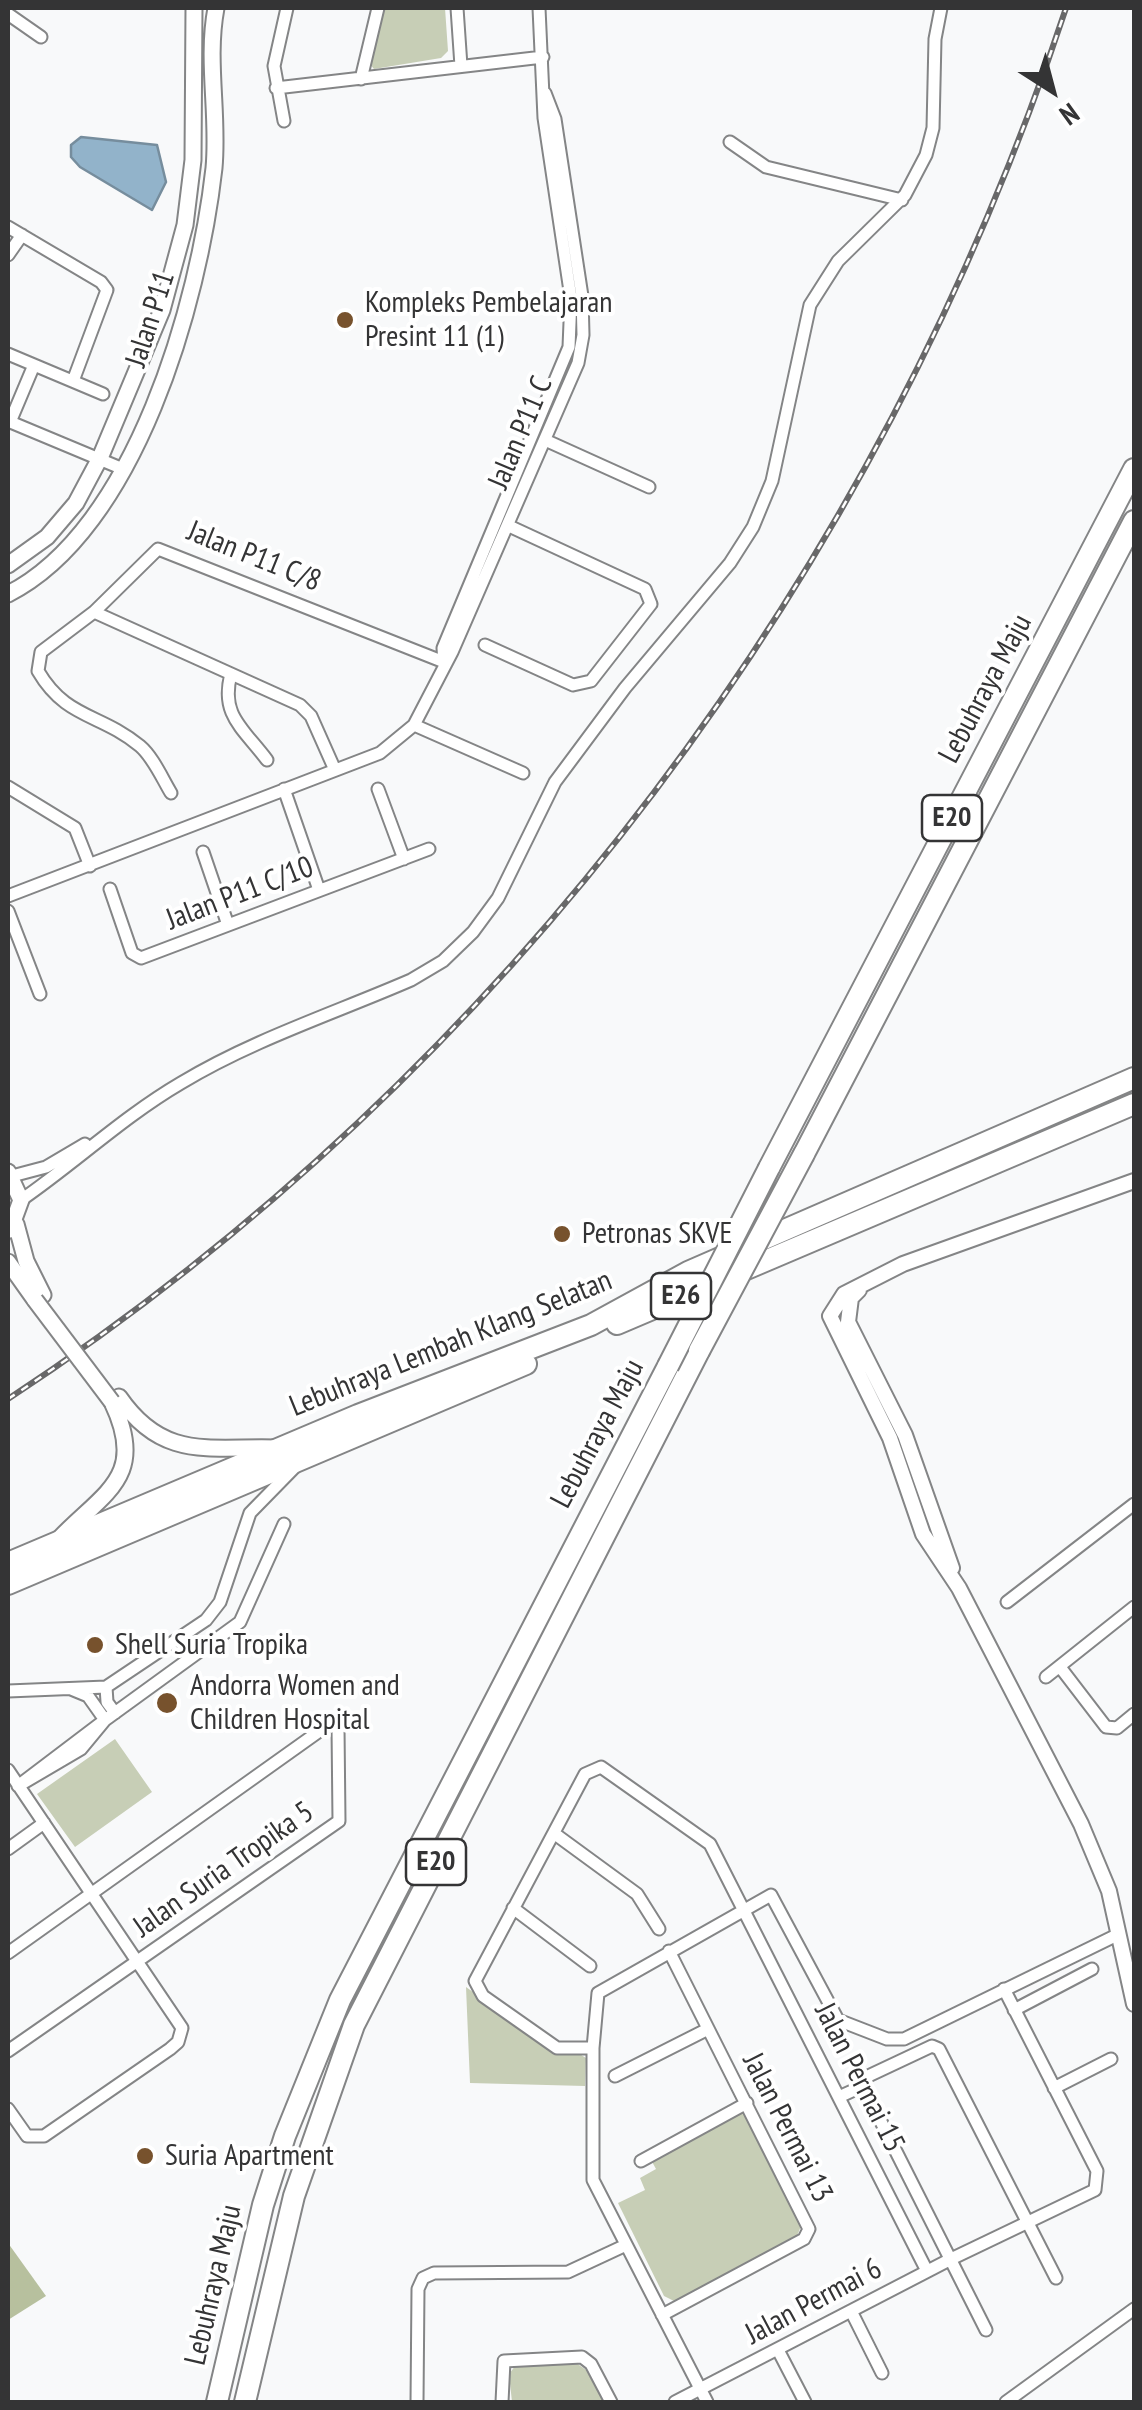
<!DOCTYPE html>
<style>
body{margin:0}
#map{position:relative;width:1142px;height:2410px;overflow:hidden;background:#f8f9fa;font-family:"PT Sans Narrow",sans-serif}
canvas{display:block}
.frame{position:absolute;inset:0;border:10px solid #343435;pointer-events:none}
.north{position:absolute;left:1002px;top:40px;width:100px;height:100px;-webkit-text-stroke:8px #fff;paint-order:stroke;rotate:144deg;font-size:28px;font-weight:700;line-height:40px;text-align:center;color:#343435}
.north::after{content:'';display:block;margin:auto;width:35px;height:45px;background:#343435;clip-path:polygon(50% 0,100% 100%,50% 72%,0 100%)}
</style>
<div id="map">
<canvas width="1142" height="2410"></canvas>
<div class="frame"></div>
<div class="north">N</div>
</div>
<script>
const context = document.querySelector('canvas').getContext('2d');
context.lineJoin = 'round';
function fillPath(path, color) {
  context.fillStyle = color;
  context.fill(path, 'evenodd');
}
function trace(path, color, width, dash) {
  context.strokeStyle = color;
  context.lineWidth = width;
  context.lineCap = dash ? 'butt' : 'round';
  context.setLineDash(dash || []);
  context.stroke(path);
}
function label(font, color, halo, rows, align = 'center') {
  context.font = font + ' "PT Sans Narrow",sans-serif';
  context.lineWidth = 8;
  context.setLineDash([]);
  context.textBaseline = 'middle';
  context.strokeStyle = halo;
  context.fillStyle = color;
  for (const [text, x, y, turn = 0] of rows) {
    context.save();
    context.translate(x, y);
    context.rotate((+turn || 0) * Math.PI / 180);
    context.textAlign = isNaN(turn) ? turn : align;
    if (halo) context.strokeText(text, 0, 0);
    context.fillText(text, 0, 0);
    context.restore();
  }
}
const green = new Path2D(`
 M382 8H445L448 51 441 58 374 69 368 62Z
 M115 1739 152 1792 75 1847 37 1794Z
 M466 1987 559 2054 578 2053 586 2058 585 2086 470 2083Z
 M740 2113 747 2116 801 2226 797 2236 674 2301 664 2296 618 2203 645 2190 640 2178 656 2169 650 2158Z
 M575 2362 586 2370 604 2402H512L509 2374 516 2365Z`);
const forest = new Path2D(`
 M8 2243 46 2296 8 2320Z`);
const water = new Path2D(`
 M81 137 157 145 166 182 152 210 80 167 71 157V145Z`);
const minor = new Path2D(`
 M457 8 461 66
 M8 14 41 37
 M361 79 378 8
 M276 88 543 57
 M284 121 274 66 287 8
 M730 142 766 167 902 200
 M8 227 101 282 107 290 73 381
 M8 255 22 235
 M8 354 103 394
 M8 421 123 469
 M10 422 34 365
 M545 440 649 487
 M94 612 300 705 311 716 335 770
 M485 645 573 685 591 681 651 604 645 589 509 526
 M444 662 443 648 569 347 571 298 544 118 539 8
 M231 674C220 715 243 728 267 760
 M414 725 523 773
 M8 787 75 828 90 866
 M284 789 319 890
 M378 789 404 859
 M171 793C162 778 153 757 140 746 100 713 66 719 38 671L41 652 94 612 158 549 444 662
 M203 852 228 925
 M110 889 132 953 141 958 429 849
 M8 896 380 753 414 725 452 652 578 363 583 335 582 296 555 119 545 93
 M8 911 40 994
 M12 1176 46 1167 85 1144
 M21 1200C76 1162 123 1117 181 1083 252 1040 335 1013 411 980L443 961 473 932 498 898 555 782 625 688 730 563 753 527 772 481 810 305 838 261 905 195 926 155 933 128 935 39 941 8
 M1007 1602 1134 1504
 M1060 1667 1106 1727 1117 1728 1134 1714
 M1046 1677 1134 1607
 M106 1687 107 1702 115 1713
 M71 1689 88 1696 105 1720 240 1622 284 1524
 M8 1691 106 1687 206 1620 220 1602 250 1513 295 1467
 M105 1720 81 1749 18 1786Z
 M8 1770 182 2028 178 2042 170 2049 44 2136H27L8 2109
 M555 1834 637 1894 659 1929
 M8 1849 44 1823
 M513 1908 590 1966
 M8 1953 328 1725 338 1727 339 1821 8 2051
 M1014 2010 1092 1969
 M593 2048H557L483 1996 475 1981 585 1774 601 1767 710 1844 927 2271
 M615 2076 708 2029
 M863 2086 864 2078 932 2046 939 2049 1056 2278
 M1054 2088 1111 2059
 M841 2096 863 2086 986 2330
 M641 2161 747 2103
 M851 2311 882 2373
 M662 2315 804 2239 809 2229 669 1951
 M778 2350 805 2402
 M417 2402 418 2289 423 2278 434 2273 568 2272 626 2245
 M502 2402 504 2361 582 2357 591 2364 611 2402
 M675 2402 951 2259 1095 2190 1097 2171 1004 1989
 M707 2402 593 2180V2048L598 1993 771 1895 838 2020 887 2039H904L1119 1934
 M1006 2402 1134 2309`);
const tertiary = new Path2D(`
 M1134 1181 903 1264 844 1294 830 1316 890 1438 923 1534 959 1588 1081 1824 1109 1891 1134 2004
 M859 1290 851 1298 848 1322 905 1435 952 1568`);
const secondary = new Path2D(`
 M8 565 47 537 76 503 100 458 162 310 185 225 193 160 194 8
 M8 594C136 529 199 302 214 168 219 114 206 61 216 8
 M8 1172 21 1200 10 1230
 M16 1224 26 1261 43 1295
 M8 1262 35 1300
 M119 1397C163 1461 209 1446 276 1448
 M59 1539C104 1492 148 1477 112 1402`);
const motorway = new Path2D(`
 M804 1154 1134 521
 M769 1168 1134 469
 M617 1324 1134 1104
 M8 1563 358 1415 591 1325 688 1272 1134 1078
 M8 1584 526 1364
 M217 2402 263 2205 285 2136 340 2000 668 1366
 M245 2402 294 2196 354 2025 699 1351`);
const rail = new Path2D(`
 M8 1399C506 1073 880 571 1066 8`);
const secondaryBridge = new Path2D(`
 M35 1300 112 1402`);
const motorwayBridge = new Path2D(`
 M699 1351 804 1154
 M668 1366 769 1168`);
const markers = [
 [345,320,10,"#77522d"],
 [562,1234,10,"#77522d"],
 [95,1645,10,"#77522d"],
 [167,1703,12,"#77522d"],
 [145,2156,10,"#77522d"]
];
const shields = [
 [952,818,60],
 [681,1296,60],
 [436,1862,60]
];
const shieldNames = [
 ["E20",952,818],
 ["E26",681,1296],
 ["E20",436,1862]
];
const poiNames = [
 ["Kompleks Pembelajaran",365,303],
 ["Presint 11 (1)",365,337],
 ["Petronas SKVE",582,1234],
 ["Shell Suria Tropika",115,1645],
 ["Andorra Women and",190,1686],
 ["Children Hospital",190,1720],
 ["Suria Apartment",165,2156]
];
const streetNames = [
 ["Jalan P11",151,319,-72],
 ["Jalan P11 C",521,433,-67],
 ["Jalan P11 C/8",254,557,22],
 ["Lebuhraya Maju",986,689,-62],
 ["Jalan P11 C/10",240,894,-21],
 ["Lebuhraya Lembah Klang Selatan",451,1344,-22],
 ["Lebuhraya Maju",598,1434,-62],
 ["Jalan Suria Tropika 5",224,1870,-35],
 ["Jalan Permai 15",859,2078,63],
 ["Jalan Permai 13",787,2128,63],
 ["Lebuhraya Maju",214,2285,-77],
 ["Jalan Permai 6",814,2302,-28]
];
fillPath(green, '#c7ceb6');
fillPath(forest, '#b7c09e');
fillPath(water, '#92b3ca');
trace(water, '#768d9d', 2.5);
trace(minor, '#848586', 15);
trace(tertiary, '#848586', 18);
trace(secondary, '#848586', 19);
trace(motorway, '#848586', 24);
trace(minor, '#fff', 11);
trace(tertiary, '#fff', 14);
trace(secondary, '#fff', 15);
trace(motorway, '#fff', 20);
trace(rail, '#686869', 6);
trace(rail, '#fff', 2.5, [8]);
trace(secondaryBridge, '#848586', 19, []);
trace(motorwayBridge, '#848586', 24, []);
trace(secondaryBridge, '#fff', 15);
trace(motorwayBridge, '#fff', 20);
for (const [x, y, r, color] of markers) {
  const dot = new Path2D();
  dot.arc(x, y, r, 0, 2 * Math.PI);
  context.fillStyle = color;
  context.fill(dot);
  trace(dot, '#fff', 4);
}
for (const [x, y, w] of shields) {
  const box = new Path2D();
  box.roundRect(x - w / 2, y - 23, w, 46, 8);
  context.fillStyle = '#fff';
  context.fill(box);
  trace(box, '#343435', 2.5);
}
label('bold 28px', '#343435', null, shieldNames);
label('30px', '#343435', '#fff', poiNames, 'left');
label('30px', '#343435', '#fff', streetNames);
</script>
